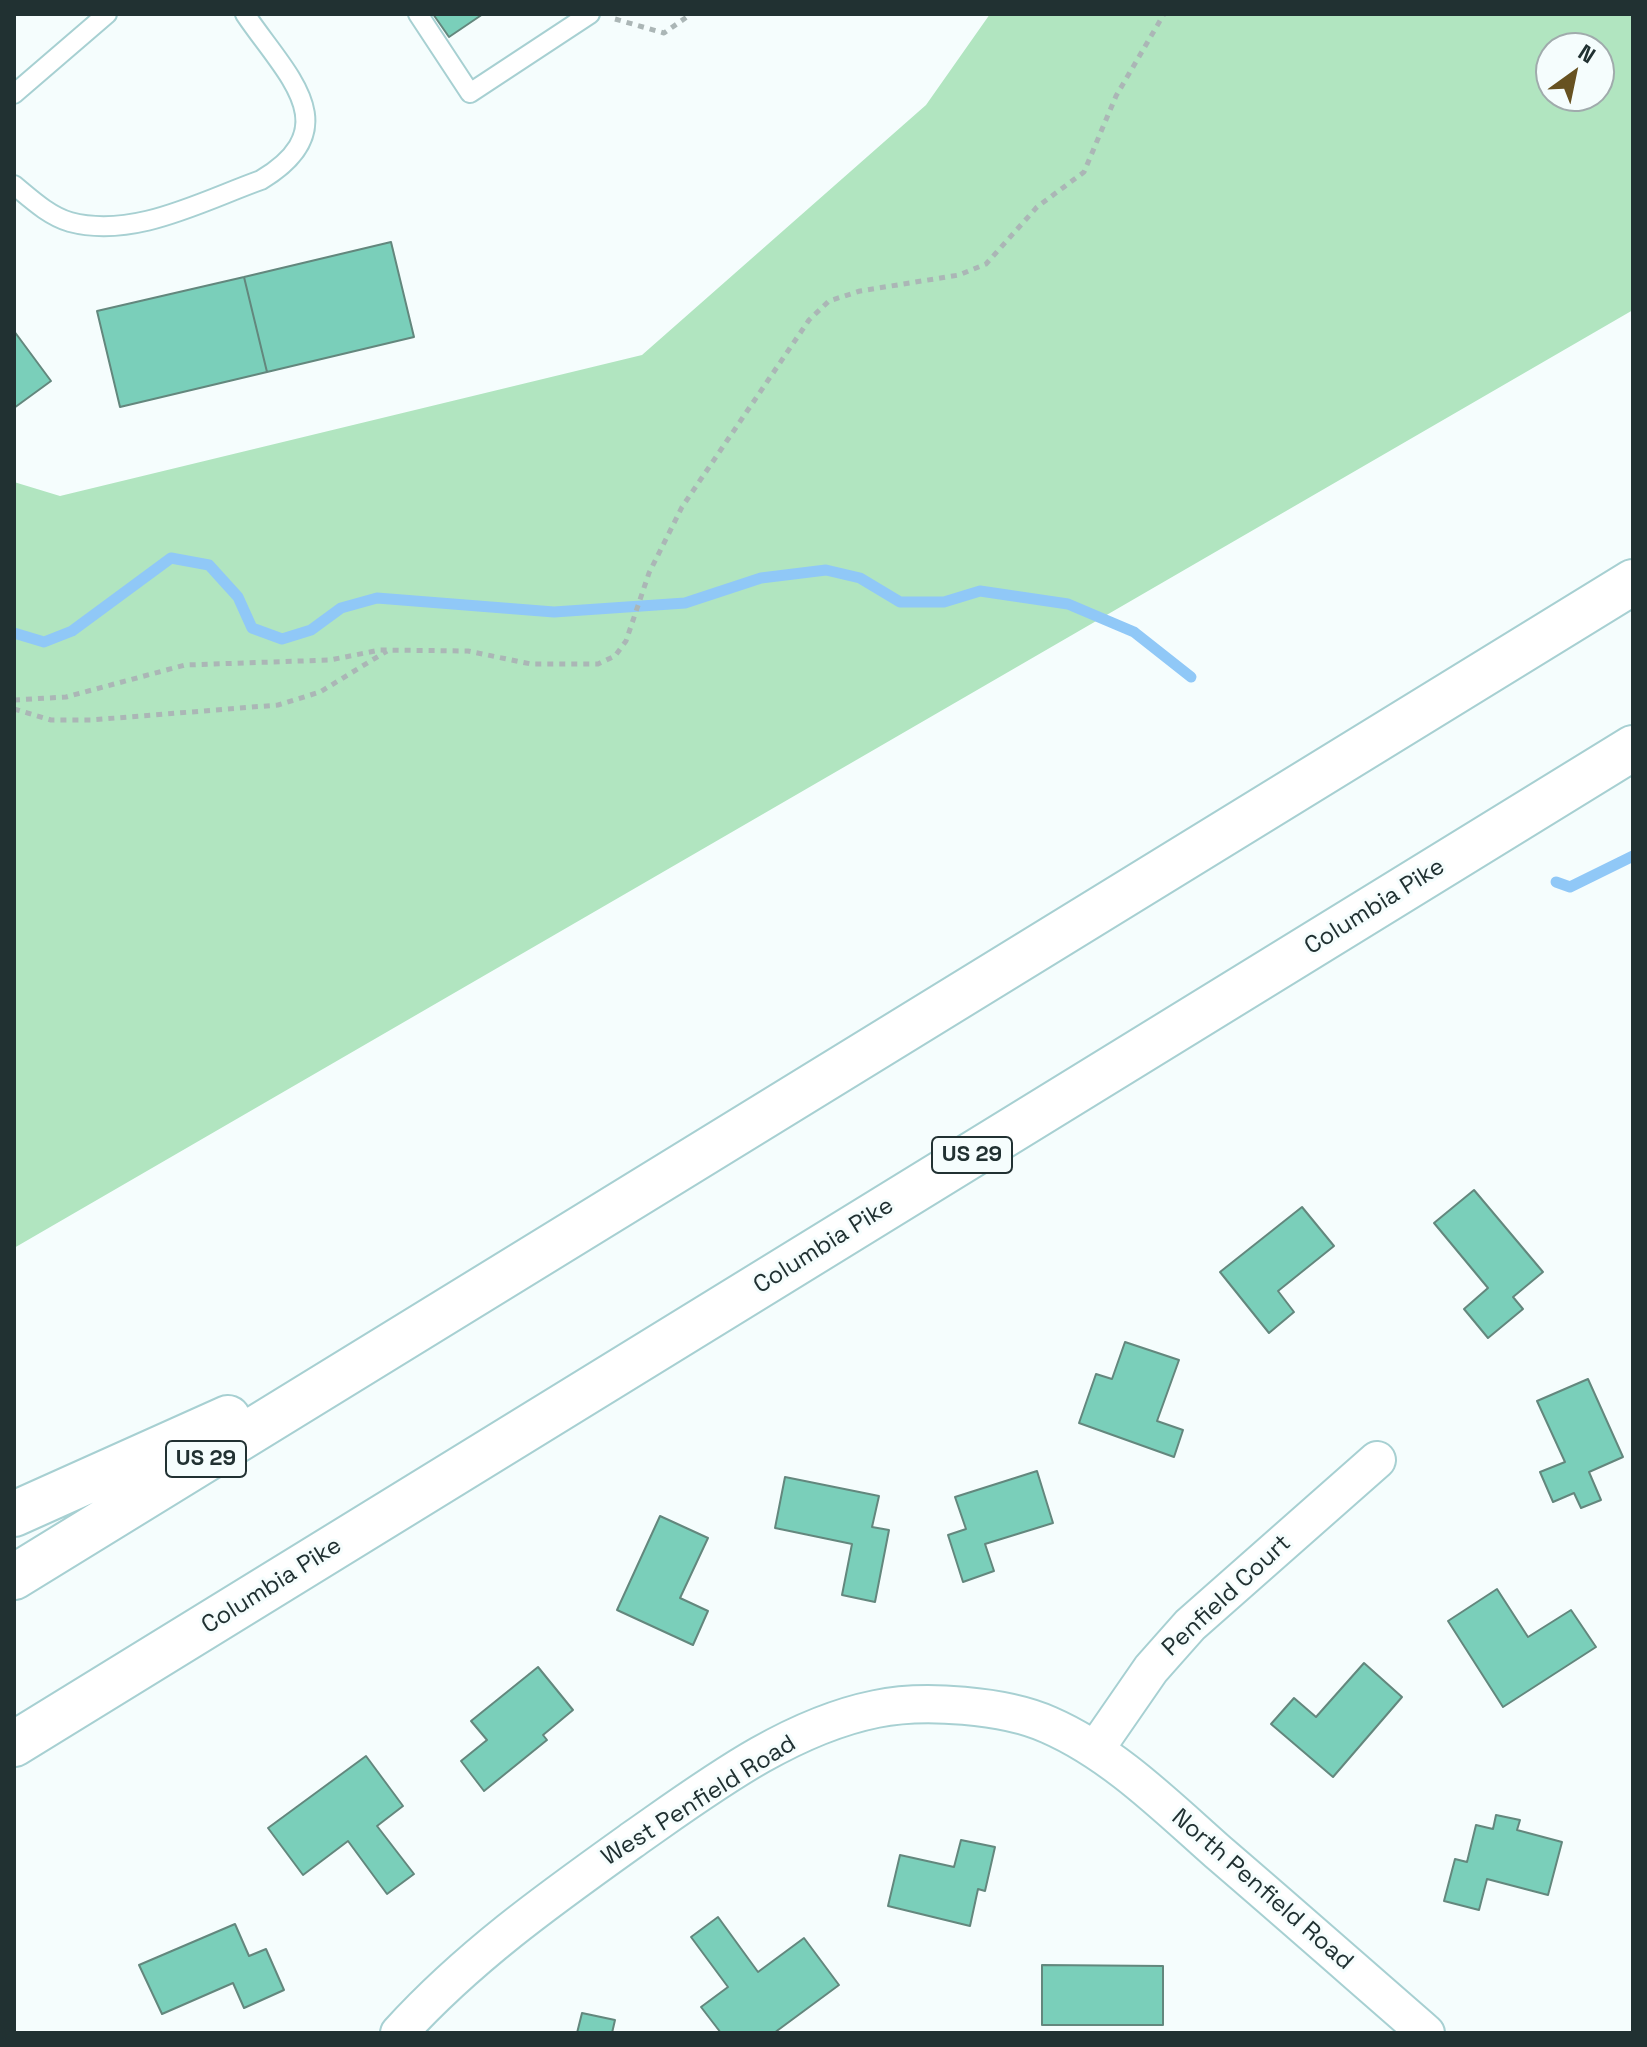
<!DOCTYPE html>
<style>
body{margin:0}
#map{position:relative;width:1647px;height:2047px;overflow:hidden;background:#f5fdfd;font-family:"Space Grotesk",sans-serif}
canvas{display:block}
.frame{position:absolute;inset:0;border:16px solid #213132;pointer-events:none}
.north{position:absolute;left:1535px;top:32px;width:80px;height:80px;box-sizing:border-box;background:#f5fdfd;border:2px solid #a0abac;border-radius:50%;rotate:33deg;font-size:22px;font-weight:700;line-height:32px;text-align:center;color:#213132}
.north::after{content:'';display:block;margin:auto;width:28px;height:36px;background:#675221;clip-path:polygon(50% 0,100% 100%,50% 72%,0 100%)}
</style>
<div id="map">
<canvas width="1647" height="2047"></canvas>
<div class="frame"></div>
<div class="north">N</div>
</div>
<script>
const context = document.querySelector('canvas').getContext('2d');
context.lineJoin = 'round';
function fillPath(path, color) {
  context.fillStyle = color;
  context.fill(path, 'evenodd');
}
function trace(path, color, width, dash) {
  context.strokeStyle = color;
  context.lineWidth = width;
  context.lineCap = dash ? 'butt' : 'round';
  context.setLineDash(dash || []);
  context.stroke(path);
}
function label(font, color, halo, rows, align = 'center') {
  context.font = font + ' "Space Grotesk",sans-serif';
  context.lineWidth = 6;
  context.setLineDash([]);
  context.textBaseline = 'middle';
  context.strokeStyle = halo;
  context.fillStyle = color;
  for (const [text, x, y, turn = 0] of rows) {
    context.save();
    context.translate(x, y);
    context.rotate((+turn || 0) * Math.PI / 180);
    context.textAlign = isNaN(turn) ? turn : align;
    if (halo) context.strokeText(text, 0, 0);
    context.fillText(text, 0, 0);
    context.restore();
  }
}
const green = new Path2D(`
 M990 14H1633V310L14 1248V482L60 496 642 355 926 105ZM1551 48H1599V96H1551Z`);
const stream = new Path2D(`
 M14 633 44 642 72 631 171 558 209 565 238 597 252 628 282 639 311 630 341 608 377 598 554 612 685 603 761 578 826 570 860 578 900 602H944L980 591 1068 604 1134 632 1191 677
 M1556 882 1570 887 1633 856`);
const building = new Path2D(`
 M433 14H483L449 37Z
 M391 242 414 337 267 372 244 277Z
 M244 277 267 372 120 407 97 311Z
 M14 331 51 381 14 408Z
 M1474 1190 1543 1272 1513 1297 1523 1309 1488 1338 1464 1309 1488 1288 1434 1223Z
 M1302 1207 1334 1246 1278 1291 1294 1312 1269 1333 1220 1272Z
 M1125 1342 1179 1360 1157 1421 1183 1430 1174 1457 1079 1423 1096 1374 1112 1379Z
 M1588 1379 1623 1457 1589 1472 1601 1500 1581 1508 1574 1493 1553 1502 1540 1472 1565 1462 1537 1401Z
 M1037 1471 1053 1523 985 1544 994 1571 963 1582 948 1535 966 1529 955 1497Z
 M785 1477 879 1496 872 1527 889 1530 875 1602 842 1595 852 1544 775 1528Z
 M660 1516 708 1538 680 1598 708 1611 693 1645 617 1610Z
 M1497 1589 1528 1637 1571 1610 1596 1647 1503 1707 1448 1621Z
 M1364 1663 1402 1697 1333 1777 1271 1724 1294 1698 1316 1717Z
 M538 1667 573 1710 543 1735 547 1740 484 1791 461 1761 487 1740 471 1721Z
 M366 1756 403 1806 377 1826 414 1874 387 1894 348 1841 303 1875 268 1828Z
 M1496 1815 1520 1820 1517 1830 1562 1842 1548 1895 1487 1879 1479 1910 1444 1901 1455 1859 1467 1862 1476 1825 1493 1829Z
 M961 1840 995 1847 985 1891 978 1889 970 1926 888 1906 900 1855 954 1867Z
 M718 1917 758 1972 804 1938 839 1985 774 2033H721L701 2007 728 1987 691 1937Z
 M235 1924 249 1956 266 1949 284 1990 244 2008 233 1983 162 2014 139 1965Z
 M1042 1965 1163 1966V2025H1042Z
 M582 2013 615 2020 612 2033H577Z`);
const path = new Path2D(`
 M615 19 664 33 691 14
 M14 700 66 697 185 665 330 660 380 650 468 651 531 664H598L615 656 626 641 649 573 682 507 809 320 829 301 860 291 959 275 986 264 1037 207 1084 172 1116 96 1164 14
 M14 709 51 720H91L278 705 320 692 387 651`);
const service = new Path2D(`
 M418 14 470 93 590 14
 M14 94 107 14
 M14 185C31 199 49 216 70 222 134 239 202 201 261 180 349 127 286 75 245 14`);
const minor = new Path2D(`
 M1095 1750 1151 1669 1190 1625 1377 1460
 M399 2033C469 1956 551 1898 635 1838 708 1787 787 1727 876 1709 923 1699 1005 1705 1049 1725 1113 1753 1166 1806 1218 1852 1288 1912 1357 1973 1426 2033`);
const motorway = new Path2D(`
 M14 1514 228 1418
 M14 1577 1633 582
 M14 1744 1633 748`);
const shields = [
 [972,1155,80],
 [206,1459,80]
];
const shieldNames = [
 ["US 29",972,1155],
 ["US 29",206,1459]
];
const streetNames = [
 ["Columbia Pike",1375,907,-32],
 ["Columbia Pike",824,1246,-32],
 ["Columbia Pike",272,1586,-32],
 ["Penfield Court",1227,1596,-43],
 ["West Penfield Road",699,1801,-32],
 ["North Penfield Road",1262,1890,41]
];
fillPath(green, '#b1e5c0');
trace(stream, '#90c8f7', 11);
fillPath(building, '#7acfba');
trace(building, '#63877d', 2);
trace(service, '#a7d0d2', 22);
trace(minor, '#a7d0d2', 40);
trace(motorway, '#a7d0d2', 48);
trace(path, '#abb6b6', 5, [6, 6]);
trace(service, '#fff', 18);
trace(minor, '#fff', 36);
trace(motorway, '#fff', 44);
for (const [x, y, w] of shields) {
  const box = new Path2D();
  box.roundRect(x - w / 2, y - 18, w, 36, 6);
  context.fillStyle = '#f5fdfd';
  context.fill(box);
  trace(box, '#213132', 2);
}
label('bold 22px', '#213132', null, shieldNames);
label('24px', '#213132', '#f5fdfd', streetNames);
</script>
